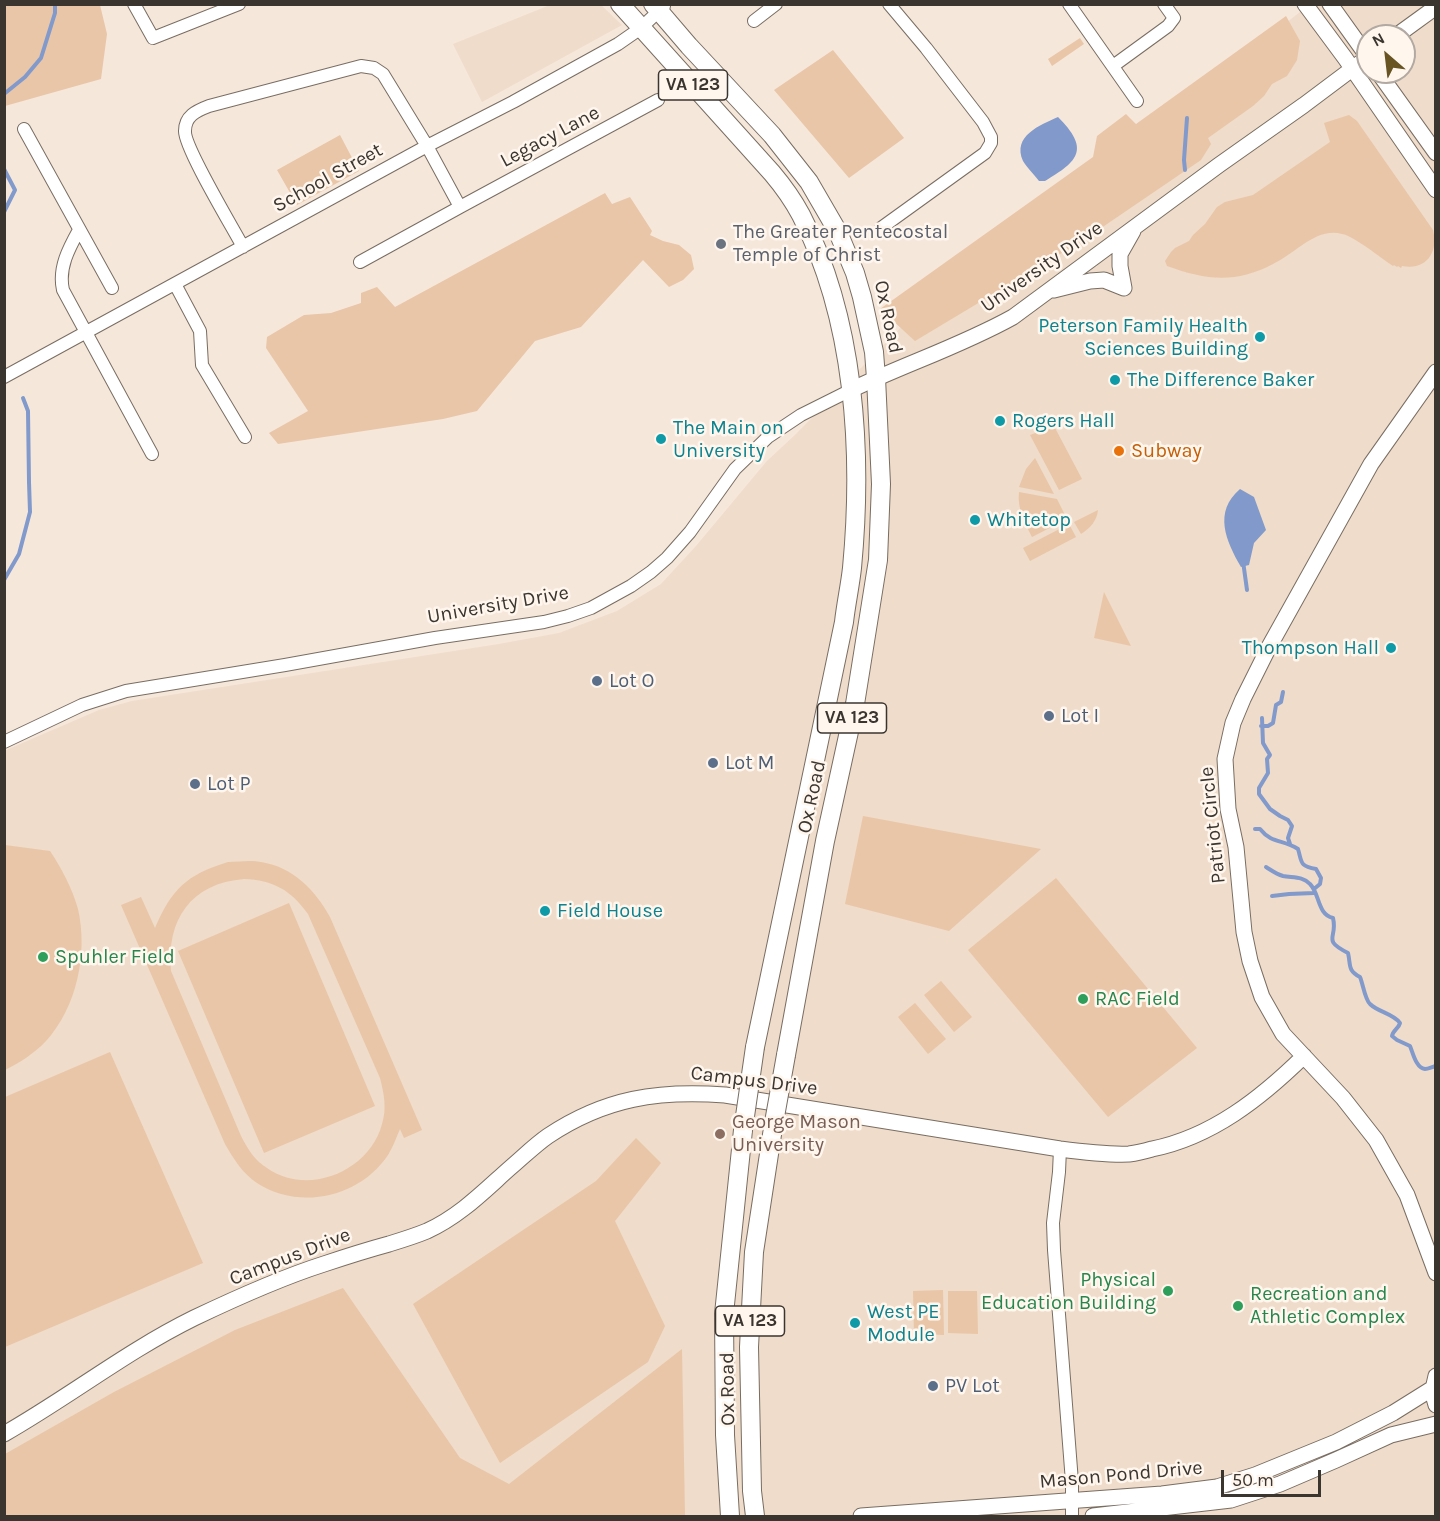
<!DOCTYPE html>
<style>
body{margin:0}
#map{position:relative;width:1440px;height:1521px;overflow:hidden;background:#f6e7db;font-family:Karla,sans-serif}
canvas{display:block}
.frame{position:absolute;inset:0;border:6px solid #3b3530;pointer-events:none}
.north{position:absolute;left:1356px;top:24px;width:60px;height:60px;box-sizing:border-box;background:#fff6ee;border:2px solid #b1a9a2;border-radius:50%;rotate:332deg;font-size:16px;font-weight:700;line-height:24px;text-align:center;color:#3b3530}
.north::after{content:'';display:block;margin:auto;width:21px;height:27px;background:#685423;clip-path:polygon(50% 0,100% 100%,50% 72%,0 100%)}
.scale{position:absolute;left:1221px;top:1470px;width:100px;height:27px;box-sizing:border-box;border:3px solid #3b3530;border-top:0;padding-left:8px;font-size:18px;line-height:21px;white-space:nowrap;color:#3b3530;-webkit-text-stroke:4px #fff6ee;paint-order:stroke}
</style>
<div id="map">
<canvas width="1440" height="1521"></canvas>
<div class="frame"></div>
<div class="north">N</div>
<div class="scale">50 m</div>
</div>
<script>
const context = document.querySelector('canvas').getContext('2d');
context.lineJoin = 'round';
function fillPath(path, color) {
  context.fillStyle = color;
  context.fill(path, 'evenodd');
}
function trace(path, color, width, dash) {
  context.strokeStyle = color;
  context.lineWidth = width;
  context.lineCap = dash ? 'butt' : 'round';
  context.setLineDash(dash || []);
  context.stroke(path);
}
function label(font, color, halo, rows, align = 'center') {
  context.font = font + ' Karla,sans-serif';
  context.lineWidth = 5;
  context.setLineDash([]);
  context.textBaseline = 'middle';
  context.strokeStyle = halo;
  context.fillStyle = color;
  for (const [text, x, y, turn = 0] of rows) {
    context.save();
    context.translate(x, y);
    context.rotate((+turn || 0) * Math.PI / 180);
    context.textAlign = isNaN(turn) ? turn : align;
    if (halo) context.strokeText(text, 0, 0);
    context.fillText(text, 0, 0);
    context.restore();
  }
}
const built = new Path2D(`
 M550 5H601L622 25 482 102 453 44Z
 M1309 5H1435V1516H5L4 751 99 710 132 701 499 644 559 633 617 611 661 584 696 546 767 461 796 434 916 312ZM1368 36H1404V72H1368Z`);
const green = new Path2D(`
 M4 5H100L107 34 101 79 5 106Z
 M1286 16 1300 41 1297 60 1287 76 1272 84 1264 96 1253 106 1208 138 1211 144 1201 160 1085 239 915 341 880 309 1093 157 1097 136 1126 114 1136 124Z
 M1080 38 1084 44 1052 66 1048 59Z
 M833 50 904 138 849 178 774 90Z
 M1349 115 1357 121 1433 230C1439 252 1426 271 1402 266L1401 268 1398 266 1397 267 1394 265 1393 266C1381 258 1354 236 1342 234 1316 227 1295 254 1273 264 1235 284 1206 280 1167 266L1165 261 1171 252 1175 248 1189 241 1193 235 1205 224 1217 207 1225 202 1253 195 1330 142 1324 123Z
 M340 135 359 171 297 205 277 170Z
 M605 193 612 204 630 197 652 231 650 235 663 241 679 245 691 255 694 269 683 280 669 287 643 260 581 327 535 341 477 411 443 419 278 444 269 433 308 411 266 348 267 337 304 315 331 313 361 303V293L377 287 395 307Z
 M1054 426 1082 479 1059 490 1030 435Z
 M1035 458 1054 494 1019 487 1026 469Z
 M1019 492 1057 499 1067 519 1032 537C1025 523 1017 509 1019 492Z
 M1098 510C1097 521 1090 528 1081 534L1074 522Z
 M1069 524 1076 537 1030 561 1023 548Z
 M1104 592 1131 646 1094 638Z
 M863 816 1041 849 949 931 845 904Z
 M5 845 50 851C62 869 72 888 78 909 88 953 77 1007 46 1041 35 1053 19 1063 5 1070Z
 M228 862C239 862 251 860 261 862 293 867 315 890 330 917L422 1130 404 1138 400 1129C396 1138 393 1147 388 1155 360 1197 300 1211 257 1183 243 1174 233 1158 225 1144L121 905 141 897 155 928C172 889 186 875 228 862ZM244 879C273 880 291 890 308 914L380 1078C384 1093 387 1109 382 1124 370 1171 308 1197 267 1168 255 1161 247 1148 241 1136L171 971C166 920 191 883 244 879Z
 M1056 878 1197 1048 1108 1117 968 950Z
 M289 903 375 1106 264 1153 178 951Z
 M941 981 972 1017 954 1032 924 995Z
 M915 1003 946 1039 928 1054 898 1017Z
 M110 1052 203 1263 5 1347V1097Z
 M636 1138 661 1163 615 1221 665 1326 648 1362 500 1463 413 1304 596 1181Z
 M343 1288 460 1458 509 1484 682 1349 685 1516H5V1454L114 1392 235 1330Z
 M943 1290 944 1335 914 1334 913 1291Z
 M948 1291H977L978 1334 948 1333Z`);
const water = new Path2D(`
 M1058 117C1090 149 1079 161 1045 181H1039C1034 174 1027 168 1023 161 1012 136 1040 125 1058 117Z
 M1240 489 1254 497 1266 530 1254 543 1249 565 1241 567C1226 541 1213 512 1240 489Z`);
const stream = new Path2D(`
 M4 94 25 77 41 58 55 13V4
 M4 169 15 190 4 212
 M1185 170 1184 160 1187 118
 M1243 561 1247 590
 M4 580 19 554 30 512 29 482 28 411 23 398
 M1262 718 1263 743 1270 755 1267 759 1268 773 1259 788V794L1270 809 1280 816 1288 820 1292 826 1288 838 1290 844
 M1261 726H1268L1273 723 1276 705 1281 702 1283 692
 M1255 829H1260C1272 844 1283 839 1298 849 1302 862 1299 866 1316 869L1321 878 1320 884 1314 889
 M1266 867C1271 870 1276 874 1283 876 1292 878 1303 876 1310 884 1320 894 1317 914 1333 918 1338 939 1321 939 1348 953 1351 965 1347 970 1360 977 1363 984 1365 1000 1370 1004 1378 1012 1394 1014 1400 1023 1399 1028 1393 1030 1392 1036L1397 1040 1410 1046C1413 1053 1416 1068 1425 1069 1428 1069 1432 1067 1436 1066
 M1272 896 1289 894 1314 893
 M1436 1083V1085`);
const minor = new Path2D(`
 M134 4 153 38 239 4
 M1069 4 1137 101
 M754 21 776 4
 M1113 66 1168 26 1174 18 1164 4
 M24 129 112 288
 M881 228 985 153 991 143V137L983 122 926 48 889 4
 M79 230C69 248 58 268 63 290L152 454
 M243 247C233 228 184 147 185 131 185 116 196 111 209 106L361 66 374 68 383 74 427 146 460 207 658 100
 M360 262 460 207
 M175 284 200 331 202 365 245 437
 M4 377 427 146 513 102 618 44 641 28 664 6
 M4 742 82 705 126 691 285 665 435 638 544 622 568 616 591 608 631 586 651 572 667 558 690 532 735 469 768 437 801 415 851 390
 M1060 1149 1059 1172 1053 1223 1054 1250 1072 1482V1516`);
const tertiary = new Path2D(`
 M1305 4 1345 58 1436 190
 M1330 4 1368 57
 M1396 36 1436 7
 M1378 72 1436 153
 M1124 288 1120 266V254L1133 231
 M1054 290 1090 281 1104 280 1124 288
 M1436 372 1371 464 1269 647 1243 699 1233 723 1225 759 1228 809 1236 847 1244 932 1250 961 1262 997 1283 1034 1343 1098 1376 1140 1407 1195 1436 1273
 M851 390C905 364 961 346 1013 317L1219 165 1304 105 1368 57
 M1436 1376C1433 1386 1432 1395 1436 1405
 M4 1434C69 1397 127 1351 194 1318 236 1298 280 1278 324 1264 345 1257 367 1250 389 1244 402 1240 415 1236 427 1231 460 1216 484 1191 510 1168 523 1157 535 1145 548 1136 605 1098 658 1090 725 1095L1060 1149C1083 1152 1106 1155 1129 1154 1137 1153 1145 1151 1152 1149 1212 1137 1261 1098 1304 1056
 M861 1516 1162 1494 1217 1487 1255 1475 1336 1442 1393 1413 1433 1388
 M1093 1516 1231 1500 1280 1484 1336 1460 1391 1435 1436 1424`);
const primary = new Path2D(`
 M620 4 772 173C783 186 793 200 801 215 855 319 863 452 852 568 850 586 846 604 844 622L755 1047
 M653 4 689 46 772 135 809 182 838 232 855 273 862 297 874 352 876 378 881 484 878 560 855 704 825 841 786 1055
 M730 1516 725 1435 724 1314 743 1130
 M755 1516 752 1491 749 1347 754 1252 773 1128`);
const primaryBridge = new Path2D(`
 M773 1128 786 1055
 M743 1130 755 1047`);
const markers = [
 [721,244,6,"#6b7280"],
 [1260,337,6,"#0f9aa8"],
 [1115,380,6,"#0f9aa8"],
 [1000,421,6,"#0f9aa8"],
 [661,439,6,"#0f9aa8"],
 [1119,451,6,"#e8710a"],
 [975,520,6,"#0f9aa8"],
 [1391,648,6,"#0f9aa8"],
 [597,681,6,"#5c6f8a"],
 [1049,716,6,"#5c6f8a"],
 [713,763,6,"#5c6f8a"],
 [195,784,6,"#5c6f8a"],
 [545,911,6,"#0f9aa8"],
 [43,957,6,"#2e9e5b"],
 [1083,999,6,"#2e9e5b"],
 [720,1134,6,"#8d6e63"],
 [1168,1291,6,"#2e9e5b"],
 [1238,1306,6,"#2e9e5b"],
 [855,1323,6,"#0f9aa8"],
 [933,1386,6,"#5c6f8a"]
];
const shields = [
 [693,85,69],
 [852,718,69],
 [750,1321,69]
];
const shieldNames = [
 ["VA 123",693,85],
 ["VA 123",852,718],
 ["VA 123",750,1321]
];
const streetNames = [
 ["Legacy Lane",550,137,-28],
 ["School Street",328,178,-29],
 ["University Drive",1042,267,-35],
 ["Ox Road",888,317,78],
 ["University Drive",498,605,-10],
 ["Ox Road",812,797,-78],
 ["Patriot Circle",1213,825,-96],
 ["Campus Drive",754,1081,7],
 ["Campus Drive",290,1257,-21],
 ["Ox Road",728,1389,-91],
 ["Mason Pond Drive",1121,1475,-5]
];
const worshipNames = [
 ["The Greater Pentecostal",733,232],
 ["Temple of Christ",733,255]
];
const cultureNames = [
 ["Peterson Family Health",1248,326,"right"],
 ["Sciences Building",1248,349,"right"],
 ["The Difference Baker",1127,380],
 ["Rogers Hall",1012,421],
 ["The Main on",673,428],
 ["University",673,451],
 ["Whitetop",987,520],
 ["Thompson Hall",1379,648,"right"],
 ["Field House",557,911],
 ["West PE",867,1312],
 ["Module",867,1335]
];
const foodNames = [
 ["Subway",1131,451]
];
const serviceNames = [
 ["Lot O",609,681],
 ["Lot I",1061,716],
 ["Lot M",725,763],
 ["Lot P",207,784],
 ["PV Lot",945,1386]
];
const leisureNames = [
 ["Spuhler Field",55,957],
 ["RAC Field",1095,999],
 ["Physical",1156,1280,"right"],
 ["Education Building",1156,1303,"right"],
 ["Recreation and",1250,1294],
 ["Athletic Complex",1250,1317]
];
const educationNames = [
 ["George Mason",732,1122],
 ["University",732,1145]
];
fillPath(built, '#efdcca');
fillPath(green, '#e9c6a8');
fillPath(water, '#819acb');
trace(stream, '#819acb', 4);
trace(minor, '#796d62', 14);
trace(tertiary, '#796d62', 17);
trace(primary, '#796d62', 20);
trace(minor, '#fff', 12);
trace(tertiary, '#fff', 15);
trace(primary, '#fff', 18);
trace(primaryBridge, '#796d62', 20, []);
trace(primaryBridge, '#fff', 18);
for (const [x, y, r, color] of markers) {
  const dot = new Path2D();
  dot.arc(x, y, r, 0, 2 * Math.PI);
  context.fillStyle = color;
  context.fill(dot);
  trace(dot, '#fff6ee', 2);
}
for (const [x, y, w] of shields) {
  const box = new Path2D();
  box.roundRect(x - w / 2, y - 15, w, 30, 4.5);
  context.fillStyle = '#fff6ee';
  context.fill(box);
  trace(box, '#3b3530', 1.5);
}
label('bold 18px', '#3b3530', null, shieldNames);
label('20px', '#3b3530', '#fff6ee', streetNames);
label('20px', '#5b616d', '#fff6ee', worshipNames, 'left');
label('20px', '#0d838f', '#fff6ee', cultureNames, 'left');
label('20px', '#c56008', '#fff6ee', foodNames, 'left');
label('20px', '#4e5e75', '#fff6ee', serviceNames, 'left');
label('20px', '#27864d', '#fff6ee', leisureNames, 'left');
label('20px', '#785e54', '#fff6ee', educationNames, 'left');
</script>
